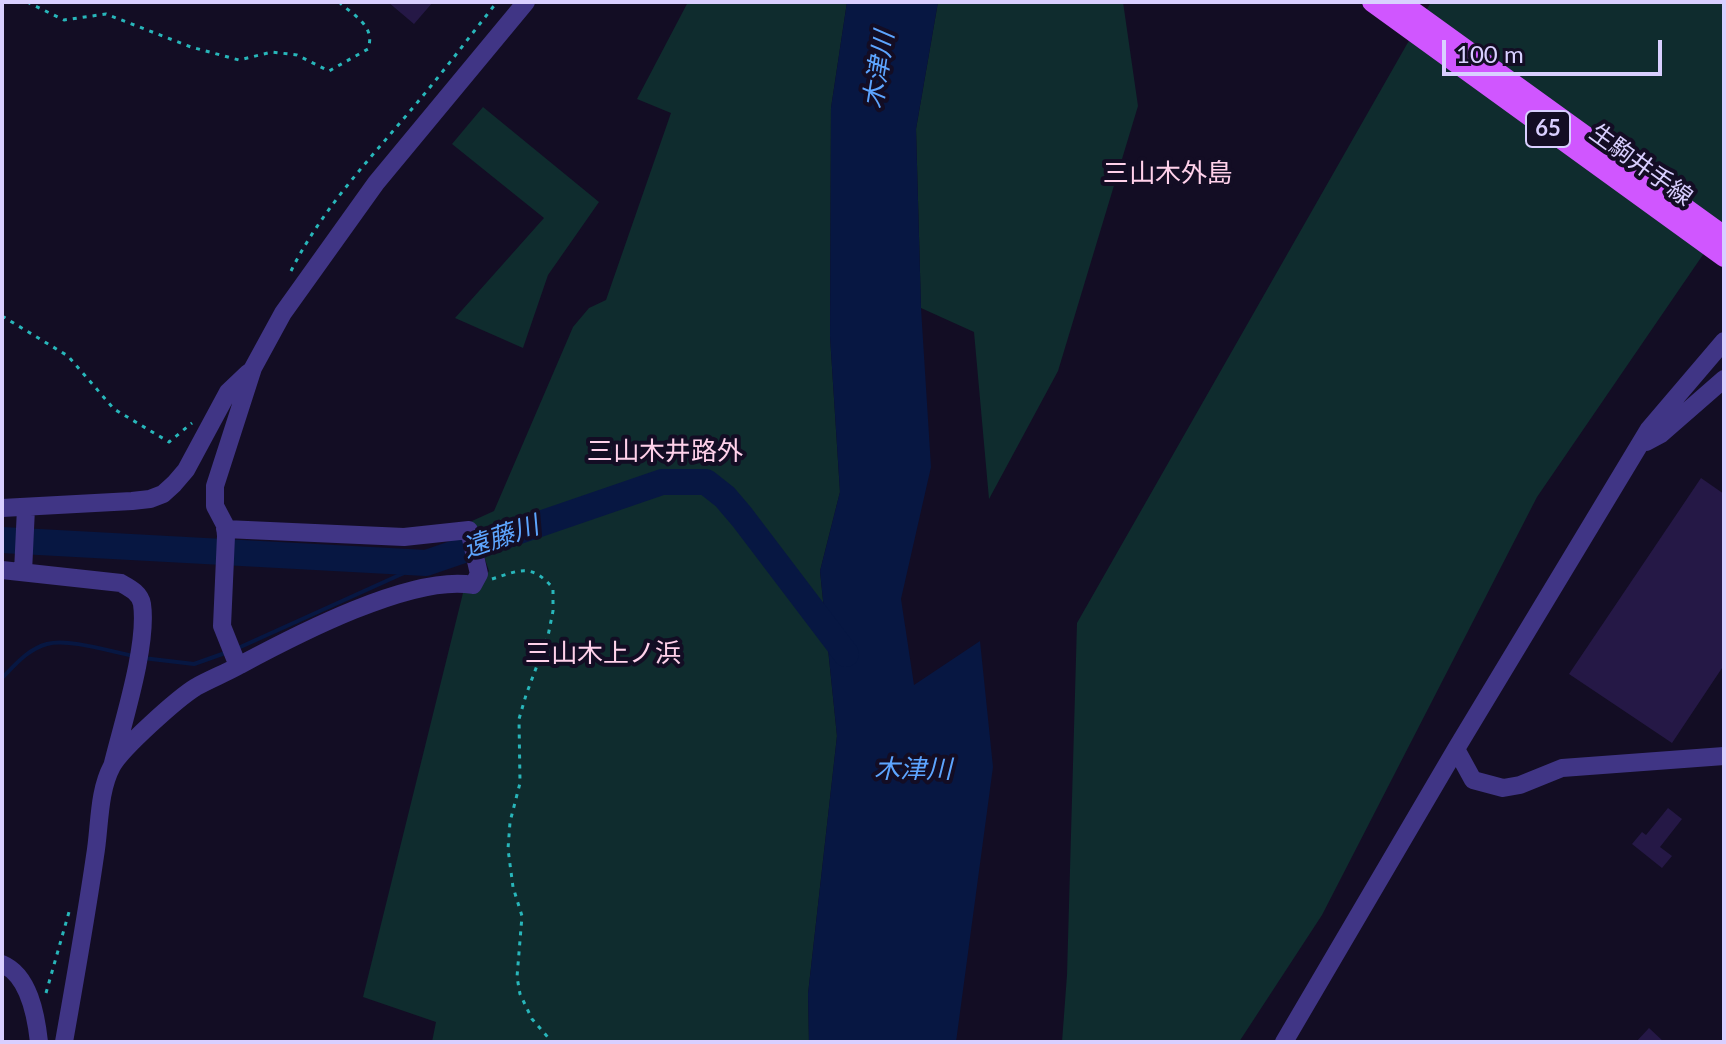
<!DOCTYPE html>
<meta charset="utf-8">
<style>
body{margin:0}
#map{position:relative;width:1726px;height:1044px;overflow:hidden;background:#130d24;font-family:Lato,sans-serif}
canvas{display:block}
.frame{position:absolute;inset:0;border:4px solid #d9cfff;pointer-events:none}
.scale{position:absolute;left:1442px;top:40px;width:220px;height:36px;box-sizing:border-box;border:4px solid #d9cfff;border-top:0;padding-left:10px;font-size:24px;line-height:28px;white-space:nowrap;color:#d9cfff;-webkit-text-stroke:6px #130d24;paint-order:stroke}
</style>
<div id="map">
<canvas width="1726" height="1044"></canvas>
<div class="frame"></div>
<div class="scale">100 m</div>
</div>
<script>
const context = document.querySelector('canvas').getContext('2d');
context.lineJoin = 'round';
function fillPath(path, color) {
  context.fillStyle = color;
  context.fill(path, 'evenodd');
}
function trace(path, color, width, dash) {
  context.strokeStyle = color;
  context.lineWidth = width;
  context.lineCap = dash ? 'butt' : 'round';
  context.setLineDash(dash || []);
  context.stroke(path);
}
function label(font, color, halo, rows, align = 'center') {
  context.font = font + ' Lato,"Noto Sans JP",sans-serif';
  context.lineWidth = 8;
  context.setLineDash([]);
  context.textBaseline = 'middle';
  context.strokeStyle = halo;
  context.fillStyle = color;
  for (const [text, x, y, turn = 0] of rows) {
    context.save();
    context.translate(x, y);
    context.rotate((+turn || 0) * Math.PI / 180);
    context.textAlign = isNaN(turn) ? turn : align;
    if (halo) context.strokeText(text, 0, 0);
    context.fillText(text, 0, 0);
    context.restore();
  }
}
const green = new Path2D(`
 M688 2H847L831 108 830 336 840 492 820 571 837 736 808 994 809 1042H432L436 1022 363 997 463 593H475L489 571 472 521 494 511 573 327 589 308 606 300 671 113 637 99Z
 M938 2H1123L1138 106 1058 371 989 499 974 332 921 308 916 129Z
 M1431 2H1724V224L1537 497 1322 915 1239 1042H1062L1067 975 1077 623Z
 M483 107 599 202 548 275 523 348 455 318 544 218 452 144Z`);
const water = new Path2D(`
 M847 2H938L916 129 921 308 931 467 901 599 914 685 980 641 993 767 956 1042H809L808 994 837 736 820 571 840 492 830 336 831 108Z`);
const stream = new Path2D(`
 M236 649 426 563
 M143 658 194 664 228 652
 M2 678C15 665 28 649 47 644 69 638 112 652 134 656`);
const river = new Path2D(`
 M2 540 426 563 662 482H706L725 497 742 517 846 654`);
const building = new Path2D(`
 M388 2H433L414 24Z
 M1701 478 1724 494V665L1672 743 1569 674Z
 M1668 808 1682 819 1660 847 1672 856 1662 868 1632 844 1642 832 1646 835Z
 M1649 1028 1664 1042H1636Z`);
const path = new Path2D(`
 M27 2 64 20 106 14 191 47 239 60 272 52 297 55 329 71 368 49C376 26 354 16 339 2
 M291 271C323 207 371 158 416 104 444 71 470 36 497 2
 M2 316 68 356 114 409 169 442 192 423
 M492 579C520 570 531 563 553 588V611L548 636 526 695 519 719 520 783 510 822 508 849 513 887 522 916 517 977 520 994 532 1019 552 1042
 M46 993 69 912`);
const minor = new Path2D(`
 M1646 442 1661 434 1724 379
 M2 508 132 501 150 499 163 494 174 484 186 470 228 392 248 373
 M2 570 121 583C130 588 140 593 142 604 148 645 123 722 113 763
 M23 572 26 508
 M238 666 222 626 226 536 225 525 215 506V486L253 368 283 313 376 183 526 2
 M1456 749 1473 780 1503 788 1520 785 1562 768 1724 756
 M2 964C29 975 36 1015 39 1042
 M64 1042C75 980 86 918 95 856 100 827 98 792 112 766 122 748 178 698 196 687 210 679 226 673 240 665 294 636 412 574 473 585L479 574 469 530 404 537 225 529
 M1284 1042 1456 749 1649 429 1724 341`);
const major = new Path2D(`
 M1372 2 1724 257
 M1400 2 1724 236`);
const shields = [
 [1548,129,44]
];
const shieldNames = [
 ["65",1548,129]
];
const streetNames = [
 ["生駒井手線",1641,165,36]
];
const waterNames = [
 ["木津川",879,70,-81],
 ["遠藤川",501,537,-19],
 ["木津川",913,770]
];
const neighbourhoodNames = [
 ["三山木外島",1168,174],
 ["三山木井路外",665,452],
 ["三山木上ノ浜",603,654]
];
fillPath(green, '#0f2c2e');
fillPath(water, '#071742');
trace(stream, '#071742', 4);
trace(river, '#071742', 26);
fillPath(building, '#251846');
trace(path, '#28b6ba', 3, [4, 6]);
trace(minor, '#403585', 18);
trace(major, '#d056ff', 20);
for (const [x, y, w] of shields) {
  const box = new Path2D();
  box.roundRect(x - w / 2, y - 18, w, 36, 6);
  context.fillStyle = '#130d24';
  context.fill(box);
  trace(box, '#d9cfff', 2);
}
label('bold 22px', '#d9cfff', null, shieldNames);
label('24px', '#d9cfff', '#130d24', streetNames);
label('italic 26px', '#5da5ff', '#130d24', waterNames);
label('26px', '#ffd1ea', '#130d24', neighbourhoodNames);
</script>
